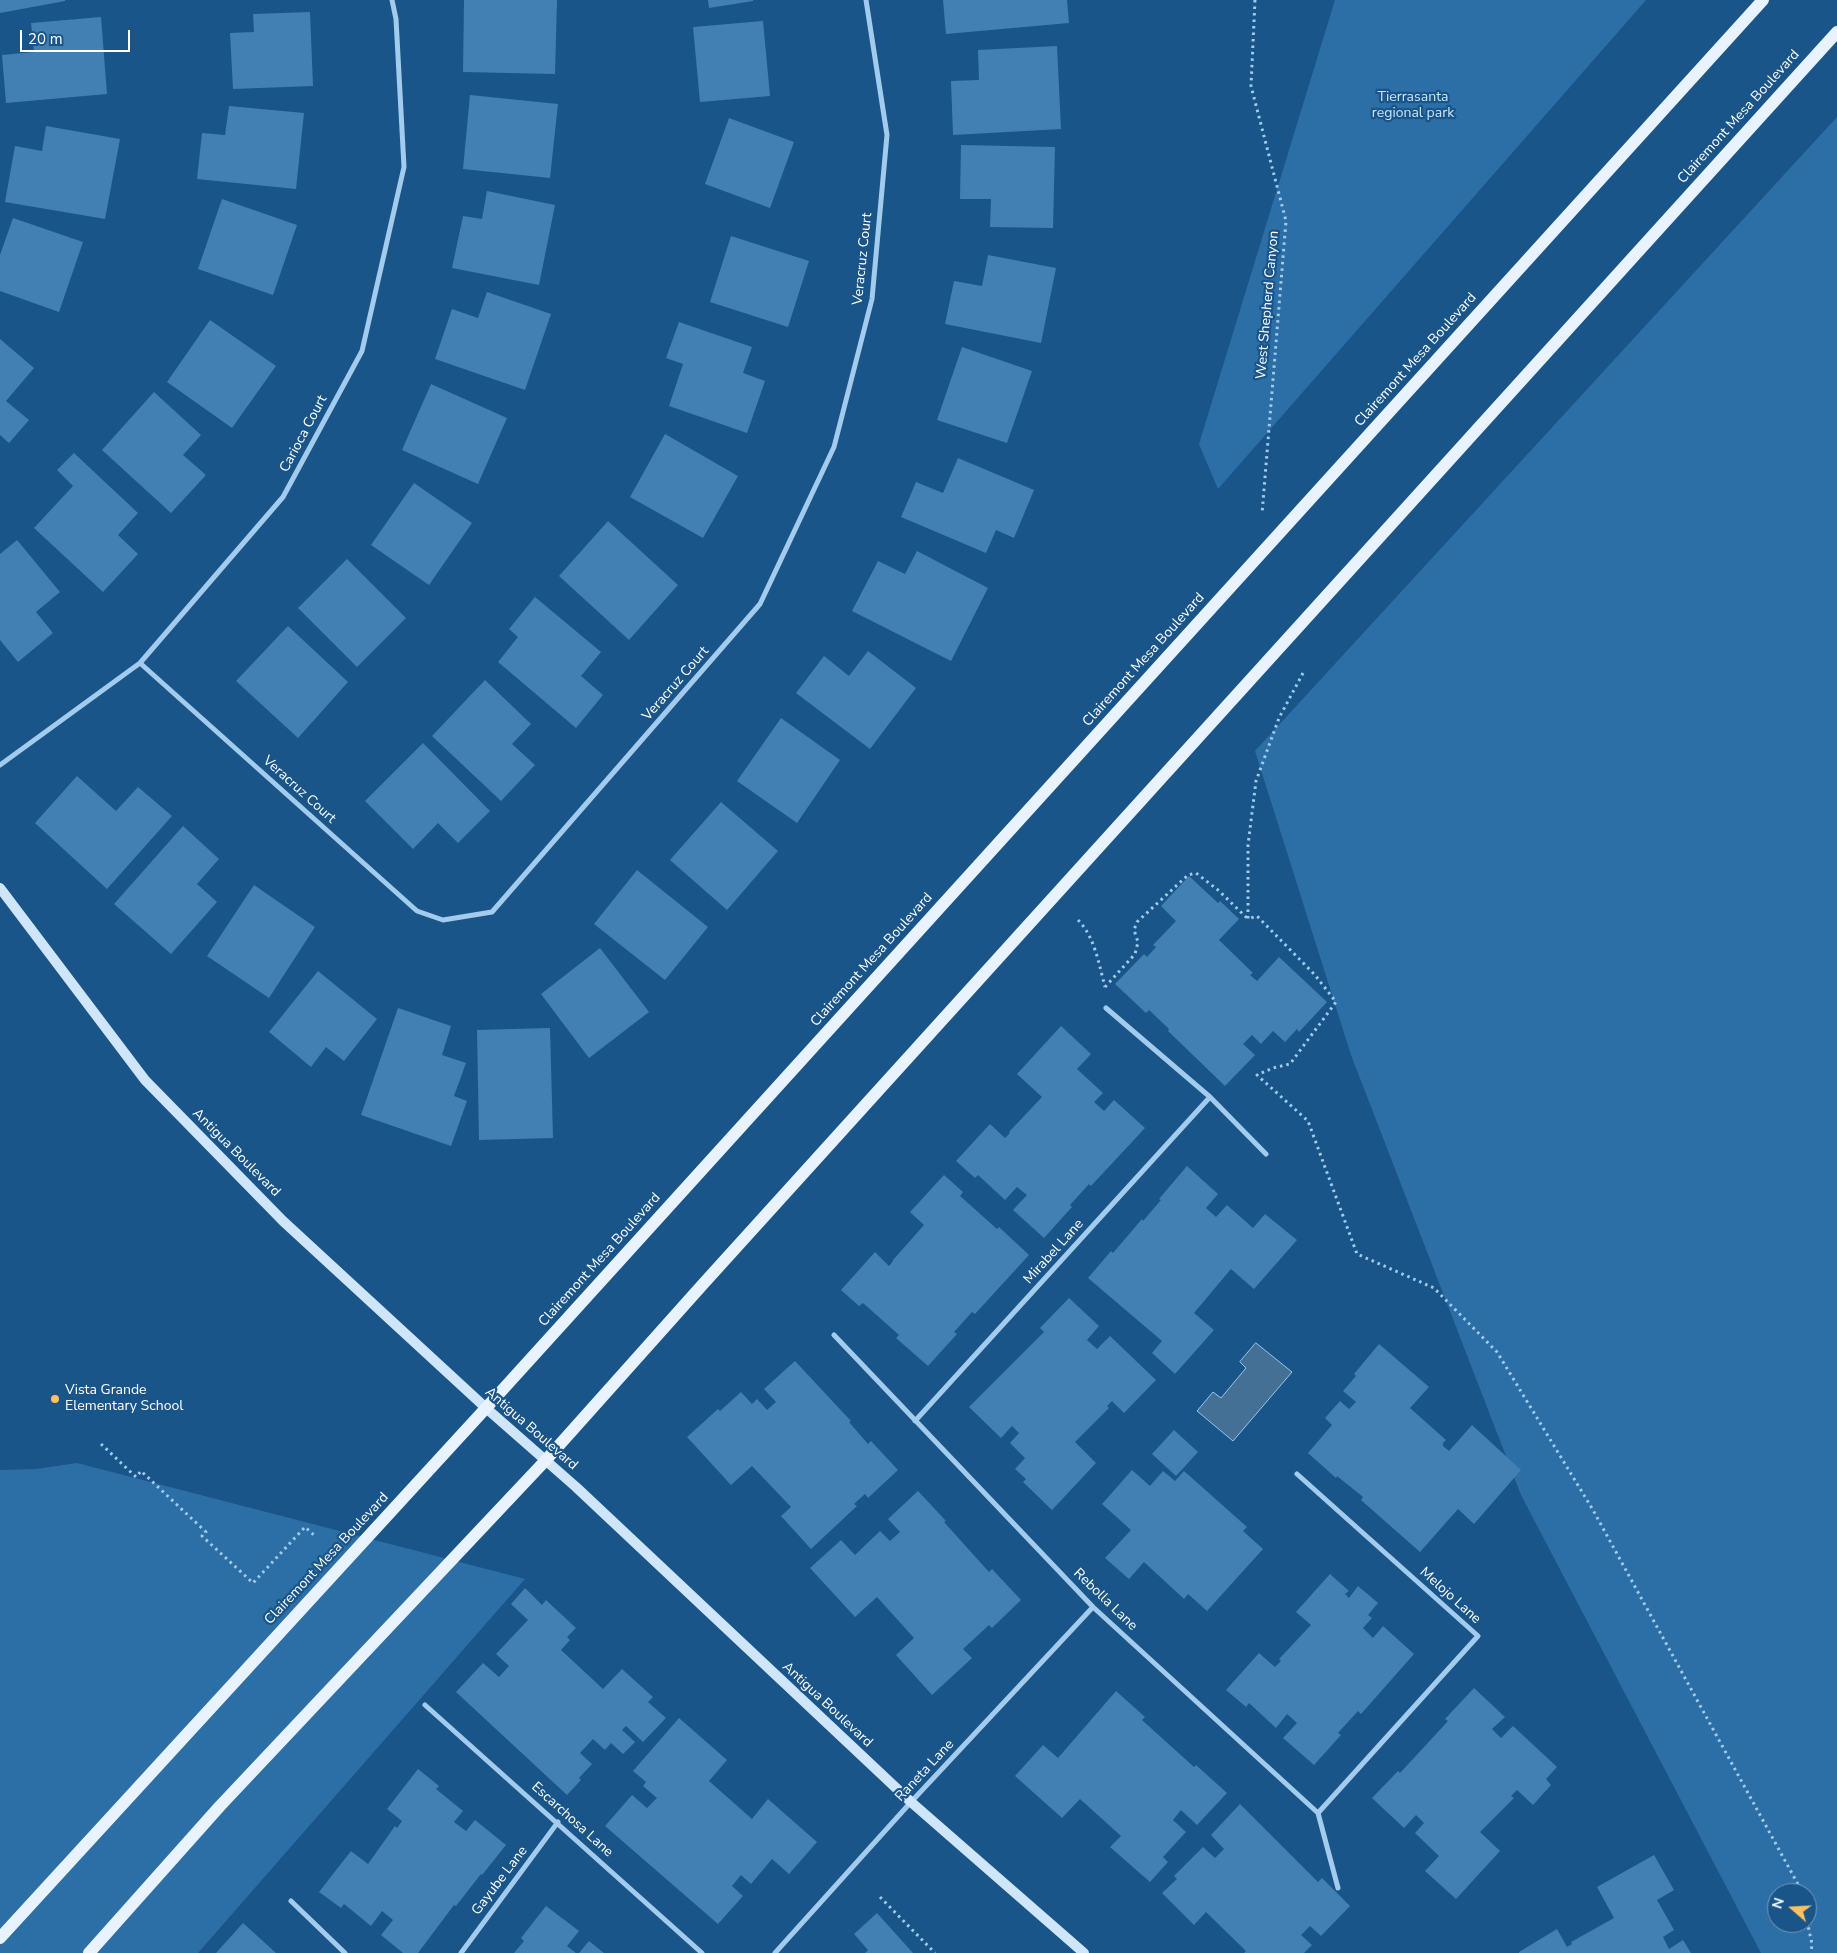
<!DOCTYPE html>
<style>
body{margin:0}
#map{position:relative;width:1837px;height:1953px;overflow:hidden;background:#195589;font-family:"Nunito Sans",sans-serif}
canvas{display:block}
.north{position:absolute;left:1767px;top:1883px;width:50px;height:50px;box-sizing:border-box;background:#195589;border:1px solid #7599b8;border-radius:50%;rotate:289deg;font-size:14px;font-weight:700;line-height:20px;text-align:center;color:#fff}
.north::after{content:'';display:block;margin:auto;width:18px;height:22px;background:#ffc15e;clip-path:polygon(50% 0,100% 100%,50% 72%,0 100%)}
.scale{position:absolute;left:20px;top:30px;width:110px;height:22px;box-sizing:border-box;border:2px solid #fff;border-top:0;padding-left:6px;font-size:15px;line-height:18px;white-space:nowrap;color:#fff;-webkit-text-stroke:4px #195589;paint-order:stroke}
</style>
<div id="map">
<canvas width="1837" height="1953"></canvas>
<div class="north">N</div>
<div class="scale">20 m</div>
</div>
<script>
const context = document.querySelector('canvas').getContext('2d');
context.lineJoin = 'round';
function fillPath(path, color) {
  context.fillStyle = color;
  context.fill(path, 'evenodd');
}
function trace(path, color, width, dash) {
  context.strokeStyle = color;
  context.lineWidth = width;
  context.lineCap = dash ? 'butt' : 'round';
  context.setLineDash(dash || []);
  context.stroke(path);
}
function label(font, color, halo, rows, align = 'center') {
  context.font = font + ' "Nunito Sans",sans-serif';
  context.lineWidth = 4.5;
  context.setLineDash([]);
  context.textBaseline = 'middle';
  context.strokeStyle = halo;
  context.fillStyle = color;
  for (const [text, x, y, turn = 0] of rows) {
    context.save();
    context.translate(x, y);
    context.rotate((+turn || 0) * Math.PI / 180);
    context.textAlign = isNaN(turn) ? turn : align;
    if (halo) context.strokeText(text, 0, 0);
    context.fillText(text, 0, 0);
    context.restore();
  }
}
const green = new Path2D(`
 M1335 0H1646L1218 489 1199 444Z
 M1837 117V1953H1761L1521 1495 1351 1055 1255 751ZM1777 1893H1807V1923H1777Z
 M77 1463 525 1579 198 1953H0V1470L36 1469Z`);
const water = new Path2D(`
 M1256 1343 1292 1372 1233 1441 1197 1411 1213 1392 1221 1398 1246 1368 1240 1362Z`);
const building = new Path2D(`
 M0 0H65V1L0 13Z
 M464 0H557L555 74 463 72Z
 M708 0H753V1L709 8Z
 M943 0H1067L1069 23 946 34Z
 M310 12 313 86 233 89 230 33 254 32 253 14Z
 M101 17 107 94 6 103 2 55 34 52 31 23Z
 M763 21 770 96 700 102 693 27Z
 M1057 46 1061 129 953 135 951 81 979 80 978 50Z
 M470 95 558 104 550 178 463 169Z
 M229 106 304 113 296 189 197 179 202 133 225 135Z
 M729 118 794 142 770 208 705 184Z
 M46 126 120 139 105 219 5 202 15 146 42 151Z
 M961 145 1055 147 1053 228 990 227 991 199H960Z
 M487 191 555 205 539 285 452 268 463 216 482 219Z
 M222 199 297 225 273 295 198 269Z
 M13 218 83 242 59 312 0 291V255Z
 M731 236 809 261 788 327 710 302Z
 M988 255 1056 268 1041 343 945 324 954 281 982 286Z
 M487 292 551 314 525 390 435 359 452 309 478 318Z
 M210 320 276 366 232 428 167 382Z
 M679 322 752 347 743 373 765 381 747 433 669 406 683 364 666 358Z
 M0 339 34 368 6 401 29 420 9 443 0 435Z
 M962 347 1032 371 1007 443 937 420Z
 M431 384 507 418 478 484 402 450Z
 M154 392 201 435 183 455 206 475 171 513 102 450Z
 M665 434 738 476 703 538 630 497Z
 M74 453 138 513 118 535 138 554 103 592 34 528 73 486 57 470Z
 M958 458 1034 490 1014 538 996 530 986 553 901 517 916 482 943 493Z
 M414 483 472 523 429 585 371 545Z
 M608 521 678 585 629 640 559 576Z
 M17 540 60 592 36 612 53 633 18 662 0 640V554Z
 M917 551 988 588 951 661 852 611 878 561 905 574Z
 M347 559 406 618 357 667 298 608Z
 M535 597 601 652 581 676 603 695 576 728 498 662 518 637 509 629Z
 M288 626 348 682 298 738 236 681Z
 M868 651 916 688 870 749 796 693 824 656 849 676Z
 M485 680 531 724 512 744 535 765 501 801 432 736Z
 M781 718 840 760 797 823 737 781Z
 M423 743 490 811 458 843 438 823 413 849 365 801Z
 M77 776 116 811 138 787 172 816 107 889 35 823Z
 M721 802 778 851 727 910 670 860Z
 M183 826 219 859 197 884 217 902 171 954 114 904Z
 M637 870 708 927 665 980 594 924Z
 M1189 876 1218 903 1220 901 1239 919 1219 940 1253 973 1250 975 1257 981 1279 957 1327 1002 1299 1032 1297 1029 1285 1042 1273 1031 1261 1044 1252 1035 1243 1044 1255 1055 1225 1086 1168 1031 1169 1029 1149 1010 1146 1013 1115 984 1144 954 1147 957 1156 947 1153 945 1176 921 1161 906Z
 M254 885 315 927 269 998 207 956Z
 M600 948 649 1012 589 1058 541 994Z
 M318 971 377 1019 344 1061 326 1047 311 1067 269 1032Z
 M398 1008 451 1026 442 1055 466 1063 454 1096 467 1101 451 1146 361 1115Z
 M1061 1026 1091 1054 1077 1069 1103 1093 1094 1102 1104 1111 1114 1100 1145 1128 1091 1186 1089 1184 1070 1205 1072 1207 1044 1238 1013 1210 1027 1195 1017 1187 1005 1200 978 1175 975 1178 956 1161 990 1124 1005 1138 1010 1133 1009 1132 1042 1097 1017 1074Z
 M550 1028 553 1138 479 1140 477 1030Z
 M1187 1166 1218 1194 1206 1208 1216 1217 1227 1205 1253 1228 1265 1214 1297 1240 1254 1289 1231 1269 1194 1313 1214 1330 1175 1374 1152 1353 1162 1341 1088 1278 1111 1251 1113 1253 1142 1219 1143 1221 1161 1200 1159 1199Z
 M944 1175 963 1192 960 1196 997 1229 999 1227 1029 1255 975 1314 972 1312 954 1332 957 1334 928 1366 896 1338 899 1335 863 1303 859 1306 841 1290 875 1252 889 1266 893 1261V1260L924 1225 910 1212Z
 M1069 1298 1099 1326 1087 1340 1097 1349 1110 1336 1156 1380 1124 1413 1112 1401 1107 1406 1109 1408 1075 1442 1096 1463 1052 1510 1023 1482 1026 1479 1015 1469 1025 1458 1010 1443 1019 1433 1012 1426 1001 1438 969 1407 1044 1332 1040 1328Z
 M1379 1344 1429 1387 1410 1408 1446 1440 1443 1443V1446L1449 1451 1472 1425 1521 1470 1474 1524 1458 1509 1420 1552 1361 1500 1363 1497 1337 1476 1336 1478 1308 1453 1332 1425 1325 1418 1340 1401 1349 1409 1356 1402 1343 1391 1356 1376 1354 1374Z
 M795 1361 851 1421 849 1422 868 1444 871 1441 898 1470 868 1498 865 1494 854 1504 857 1506 811 1549 781 1516 791 1507 752 1466 731 1485 687 1437 718 1409 720 1411 741 1392 752 1404 757 1399 767 1410 776 1402 764 1389Z
 M1174 1430 1198 1452 1176 1476 1152 1454Z
 M1132 1470 1150 1486 1163 1471 1175 1481 1184 1471 1247 1527 1243 1531 1263 1549 1207 1611 1188 1594 1184 1599 1144 1562 1129 1579 1105 1558 1131 1530 1102 1504Z
 M918 1491 946 1521 944 1522 989 1572 992 1569 1021 1600 992 1628 989 1625 963 1649 972 1658 932 1695 896 1655 914 1638 877 1597 855 1617 810 1568 841 1540 855 1555 880 1531 890 1541 900 1532 888 1519Z
 M1330 1574 1349 1591 1345 1594 1349 1598 1358 1586 1378 1603 1368 1615 1372 1618 1363 1628 1373 1638 1383 1626 1414 1654 1361 1714 1358 1711 1338 1733 1341 1735 1314 1765 1283 1738 1297 1723 1287 1714 1276 1728 1249 1703 1246 1707 1226 1690 1259 1653 1275 1667 1281 1661 1279 1659 1311 1625 1296 1612Z
 M525 1588 542 1605 546 1600 576 1628 567 1637 570 1640 561 1650 603 1689 622 1669 653 1697 648 1702 666 1718 643 1742 626 1726 622 1730 635 1742 623 1754 611 1743 605 1750 593 1739 580 1753 592 1764 579 1778 581 1780 567 1795 456 1692 483 1663 499 1677 509 1666 496 1654 528 1620 511 1604Z
 M1474 1688 1505 1717 1492 1729 1501 1738 1513 1726 1557 1767 1546 1779 1551 1785 1533 1805 1517 1790 1511 1796 1514 1798 1480 1832 1500 1851 1456 1899 1425 1871 1439 1856 1415 1833 1424 1823 1416 1815 1404 1828 1372 1798 1398 1771 1400 1773 1448 1721 1445 1719Z
 M1116 1691 1145 1717 1142 1720 1194 1767 1196 1765 1227 1793 1197 1825 1181 1810 1173 1820 1186 1832 1163 1857 1168 1862 1150 1882 1110 1847 1121 1836 1080 1799 1062 1818 1015 1776 1043 1745 1058 1758Z
 M679 1718 727 1760 709 1781 752 1819 768 1799 817 1842 789 1874 772 1859 751 1884 741 1875 732 1886 743 1896 718 1924 605 1826 632 1795 647 1808 657 1798 643 1786 646 1782 633 1771Z
 M418 1769 439 1786 436 1789 463 1811 454 1822 466 1831 475 1820 506 1845 482 1875 481 1874 456 1906 454 1905 418 1953H403L381 1935 393 1920 382 1911 371 1926 344 1904 341 1908 319 1892 351 1851 368 1864 395 1826 397 1828 402 1821 387 1809Z
 M1240 1804 1318 1882 1322 1878 1350 1906 1321 1936 1310 1926 1301 1935 1312 1945 1304 1953H1244L1246 1951 1206 1912 1194 1925 1162 1893 1177 1879 1174 1876 1203 1847 1215 1858 1224 1849 1211 1835Z
 M1654 1855 1674 1890 1657 1900 1674 1930 1663 1937 1669 1949 1683 1940 1691 1953H1519V1952L1557 1929 1567 1947 1572 1944 1571 1942 1614 1918 1597 1887Z
 M546 1906 579 1931 567 1946 576 1953H514L524 1941 521 1938Z
 M877 1913 913 1953H865L868 1950 854 1934Z
 M243 1923 276 1953H216Z
 M589 1941 604 1953H579Z`);
const path = new Path2D(`
 M1255 0 1251 86 1286 221 1262 514
 M1303 673 1279 718 1256 781 1248 845V919L1257 916 1315 975 1336 1002 1290 1064 1273 1068 1257 1075 1308 1121 1357 1254 1434 1288 1497 1352 1593 1510 1800 1888 1801 1893
 M1078 920C1095 937 1099 965 1105 987
 M1105 987 1135 954 1138 942 1134 930 1137 922 1188 875 1196 873 1218 890 1247 918
 M101 1444 136 1477 141 1471 206 1532 202 1536 253 1583 305 1527 315 1536
 M880 1897 935 1953
 M1807 1921 1812 1944 1811 1953`);
const street = new Path2D(`
 M140 663 417 911 443 920 492 912 760 604 834 447 872 299 887 135 866 0
 M0 765 140 663 283 497 362 351 404 167 396 19 392 0
 M1106 1008 1210 1097 1266 1154
 M834 1335 1093 1607 1318 1813 1338 1888
 M915 1421 1210 1097
 M1297 1474 1478 1636 1318 1813
 M425 1705 702 1953
 M291 1901 345 1953
 M461 1953 558 1822
 M775 1953 911 1802 1093 1607`);
const secondary = new Path2D(`
 M0 888 145 1080 283 1221 486 1408 576 1487 911 1802 1084 1953`);
const primary = new Path2D(`
 M0 1938 486 1408 1763 0
 M89 1953 220 1806 545 1461 704 1283 1837 32`);
const markers = [
 [55,1399,5,"#ffc15e"]
];
const parkNames = [
 ["Tierrasanta",1413,98],
 ["regional park",1413,114]
];
const streetNames = [
 ["Clairemont Mesa Boulevard",1739,117,-48],
 ["Veracruz Court",863,259,-84],
 ["West Shepherd Canyon",1268,305,-85],
 ["Clairemont Mesa Boulevard",1416,360,-48],
 ["Carioca Court",304,434,-62],
 ["Clairemont Mesa Boulevard",1144,660,-48],
 ["Veracruz Court",676,684,-49],
 ["Veracruz Court",299,790,42],
 ["Clairemont Mesa Boulevard",872,960,-48],
 ["Antigua Boulevard",236,1153,45],
 ["Mirabel Lane",1054,1252,-48],
 ["Clairemont Mesa Boulevard",600,1260,-48],
 ["Antigua Boulevard",531,1429,41],
 ["Clairemont Mesa Boulevard",327,1559,-47],
 ["Melojo Lane",1450,1596,42],
 ["Rebolla Lane",1105,1600,44],
 ["Antigua Boulevard",827,1705,43],
 ["Raneta Lane",925,1771,-47],
 ["Escarchosa Lane",572,1820,42],
 ["Gayube Lane",500,1881,-53]
];
const poiNames = [
 ["Vista Grande",65,1391],
 ["Elementary School",65,1407]
];
fillPath(green, '#2c6fa7');
fillPath(water, '#457096');
trace(water, '#95c8ef', 1);
fillPath(building, '#427fb2');
trace(path, '#a2cbed', 3, [2.5, 4]);
trace(street, '#a2cbed', 5);
trace(secondary, '#cfe5f9', 10);
trace(primary, '#e8f3ff', 12);
for (const [x, y, r, color] of markers) {
  const dot = new Path2D();
  dot.arc(x, y, r, 0, 2 * Math.PI);
  context.fillStyle = color;
  context.fill(dot);
  trace(dot, '#195589', 2);
}
label('14px', '#c8e3f9', '#195589', parkNames);
label('14px', '#fff', '#195589', streetNames);
label('14px', '#fff', '#195589', poiNames, 'left');
</script>
